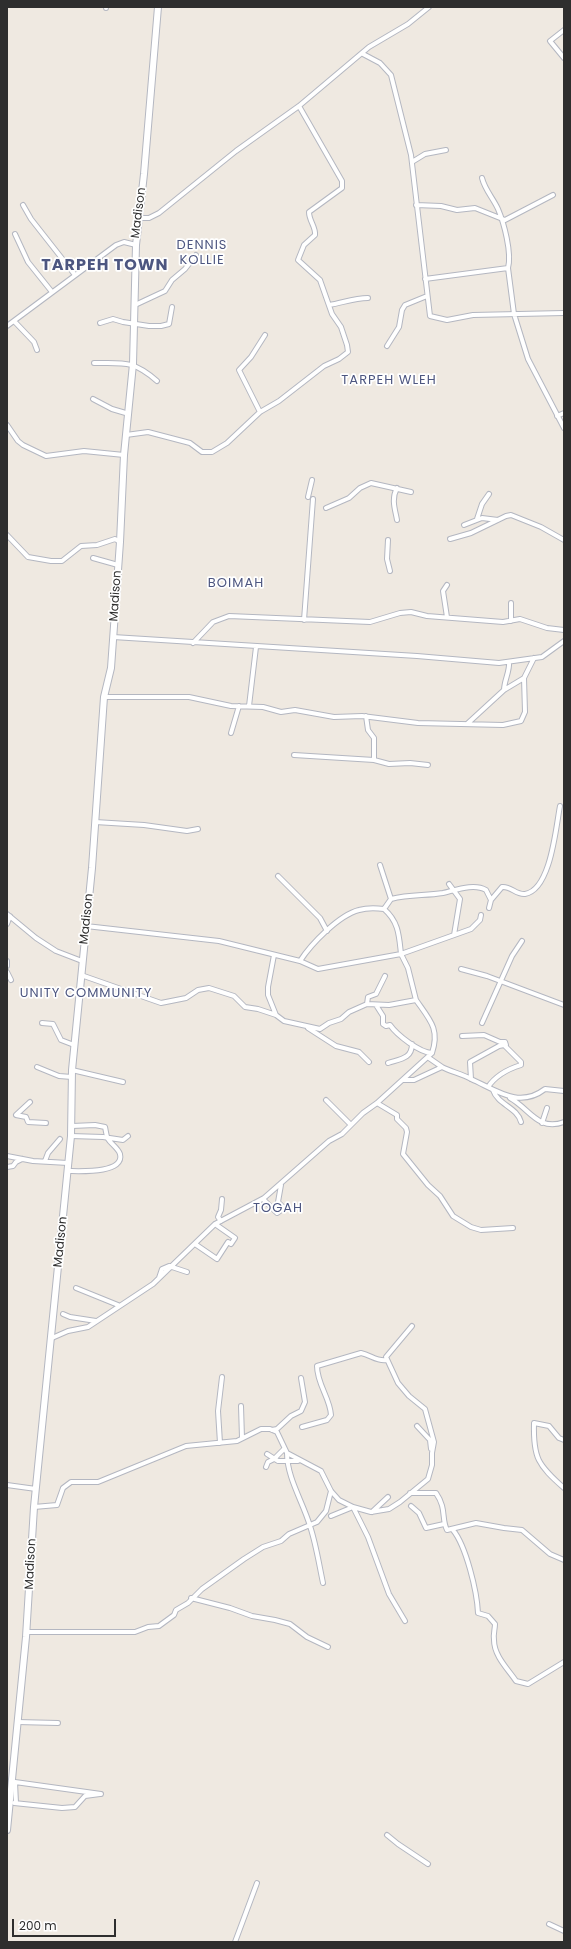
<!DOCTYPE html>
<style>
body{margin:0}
#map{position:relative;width:571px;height:1949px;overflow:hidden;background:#efe9e1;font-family:Poppins,sans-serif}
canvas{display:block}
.frame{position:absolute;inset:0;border:8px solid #2e2e2e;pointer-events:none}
.scale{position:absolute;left:12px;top:1919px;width:104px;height:18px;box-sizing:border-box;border:2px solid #2e2e2e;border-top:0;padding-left:5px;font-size:12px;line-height:14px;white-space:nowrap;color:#2e2e2e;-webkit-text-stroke:3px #fff;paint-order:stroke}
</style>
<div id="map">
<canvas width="571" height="1949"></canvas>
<div class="frame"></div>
<div class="scale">200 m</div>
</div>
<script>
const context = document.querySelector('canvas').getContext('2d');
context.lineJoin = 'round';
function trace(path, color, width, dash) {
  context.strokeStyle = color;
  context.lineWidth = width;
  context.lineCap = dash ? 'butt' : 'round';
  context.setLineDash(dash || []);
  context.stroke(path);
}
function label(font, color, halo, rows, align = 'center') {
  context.font = font + ' Poppins,sans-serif';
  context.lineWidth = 3.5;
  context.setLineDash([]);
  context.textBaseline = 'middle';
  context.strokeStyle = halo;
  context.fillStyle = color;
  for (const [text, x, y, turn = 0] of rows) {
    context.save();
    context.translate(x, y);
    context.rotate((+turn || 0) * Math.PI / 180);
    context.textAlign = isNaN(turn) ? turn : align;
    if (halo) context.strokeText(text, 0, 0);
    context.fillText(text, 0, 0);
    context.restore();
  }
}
const street = new Path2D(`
 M106 7V8
 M564 30 550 41 564 58
 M363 54 380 63 391 75 411 155 430 316 447 320 473 315 564 313
 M412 162 425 154 446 150
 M482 178C485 190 493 198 498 209 504 223 512 253 508 268
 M23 205 31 219 75 275
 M416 205 441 206 457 210 475 208 505 220 553 195
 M139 218H149L159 213 236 151 299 106 369 47 408 24 429 7
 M15 234 28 262 52 292
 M425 279 508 268 514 314 528 359 564 428
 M135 305 165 291 172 280 185 269 196 255
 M329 305C342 303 354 298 368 298
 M14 321 34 342 37 350
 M100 323 113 319 123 322 149 326H161L169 324 172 307
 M7 326 116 245 124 242 136 245
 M387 346 399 327 402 310 405 305 427 296
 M94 363C124 363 133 360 157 381
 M93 399 112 409 129 414
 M260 412 239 370 251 357 265 335
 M557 416 564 413
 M7 425 18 441 23 445 46 456 84 451 124 455
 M126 435 148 432 190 443 202 452H212L227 443 260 412 279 401 324 366 339 359 348 352 347 345 341 327 332 314 320 280 298 260 304 245 315 235C316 227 309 221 309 212L342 188V181L299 106
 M308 497 312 480
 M326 508 349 498 360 488 371 483 411 492
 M477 519 482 504 489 494
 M397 520C395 509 391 499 397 488
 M464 525 482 518 498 520
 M7 535 28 557 51 561H62L81 546 97 545 115 539 120 542
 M450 539 471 533 506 516 511 515 541 527 564 540
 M388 540 387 559 390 571
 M93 558 118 565
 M447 585 443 591 447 617
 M511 603V621
 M304 620 313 499
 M113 637 417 656 499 663 542 657 564 641
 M193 643 213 622 229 616 370 622 400 613 411 612 427 616 503 622 520 619 547 628 564 630
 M504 690C504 681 510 671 509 662
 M104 697H189L231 706 263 707 281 712 295 710 334 717 362 716 418 723 503 725 521 721 525 712 524 678 534 658
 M249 706 256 647
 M366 716 368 730 374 738V760
 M467 724 504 690 524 678
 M231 733 239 706
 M294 755 374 760 389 764 410 763 428 765
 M95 822 144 825 187 831 198 829
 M380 865 391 899
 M278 876 320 918 327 931
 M449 884 460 899 454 935
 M489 908 491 900 502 887C511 886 516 895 525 894 551 890 556 826 560 806
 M384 909 391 899C410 894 425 896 443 893 456 890 474 883 486 890L491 900
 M7 914 36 938 56 951 82 961
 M7 924 10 916
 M86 926 219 941 300 961 318 969 401 954 408 968 416 1000
 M7 961V966
 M300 961C311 944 339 915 359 910 366 908 376 908 384 909 399 922 399 936 401 954L471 929 480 920 481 915
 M461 969 487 976 564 1005
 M7 972 11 980
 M81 975 161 1003 186 998 198 990 209 988 234 996 245 1007 258 1009 276 1015
 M367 1004 368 997 376 994 385 976
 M376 1005 383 1016V1024L386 1026 390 1025C397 1035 420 1053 432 1053
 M42 1023 53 1024 61 1040 74 1045
 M482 1023 512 956 522 941
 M308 1028 336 1046 359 1052 369 1062
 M462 1036 484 1035 500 1042H505L506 1045H504
 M388 1063C400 1059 412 1059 412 1044
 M37 1067 59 1076 72 1077
 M442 1067C452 1072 462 1074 471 1079 496 1090 519 1109 545 1089L564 1091
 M72 1070 123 1082
 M471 1079 470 1062 499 1046 504 1045 521 1062V1065C508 1069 496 1075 488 1087
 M403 1080H414L442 1067 429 1058
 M493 1090C498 1105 517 1107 521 1122
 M510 1098C529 1108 538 1132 564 1122
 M326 1100 350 1124
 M377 1103 397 1115V1119L406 1128 407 1132 403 1154 428 1185 440 1196 453 1216 471 1227 481 1230 513 1228
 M16 1115 26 1117 28 1122 46 1123
 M16 1115 30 1102
 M542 1123 547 1108
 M71 1136 103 1137 123 1140 128 1136
 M7 1156 33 1161 68 1163
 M45 1161 48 1153 60 1139
 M7 1167 13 1166 16 1162 22 1159
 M68 1171C78 1171 125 1174 120 1154 118 1148 111 1144 108 1139 106 1135 106 1131 105 1127L95 1125 72 1126
 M263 1199 277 1213 284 1208 278 1202 281 1185
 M221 1221 218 1217 221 1210 222 1199
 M195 1244 217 1259 228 1242 231 1244 235 1238 215 1224
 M159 1278 162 1269 169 1266 187 1272
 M76 1288 118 1305
 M63 1314 70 1317 96 1321
 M52 1338 68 1331 88 1327 153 1284 215 1224 264 1198 329 1141 342 1134 363 1113 377 1103 432 1053C440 1029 430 1020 416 1000L389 1005 367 1004 349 1012 341 1019 329 1023 320 1029 284 1021 276 1015 268 995V987L274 955
 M241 1406 242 1438
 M417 1426 430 1440 431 1449
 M302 1427 327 1420 331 1415C330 1398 317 1384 317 1366L361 1353C371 1355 377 1362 387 1360
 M272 1430 277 1429 291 1416 301 1411 305 1402 301 1378
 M564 1440 559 1438 549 1426 534 1423C533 1458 538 1465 564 1488
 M220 1443 218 1411 222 1377
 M287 1453C287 1478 303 1502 310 1526 316 1544 319 1564 323 1583
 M267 1454 278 1461H298
 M266 1467 268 1462 274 1459 284 1449
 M7 1485 36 1489
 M410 1493H436C447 1509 441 1518 447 1530L476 1523 504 1528 522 1530 550 1554 564 1560
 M411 1506 419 1513 426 1528 444 1524
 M34 1507 57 1505 63 1488 71 1482H98L186 1446 237 1441 261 1429H270L277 1432 287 1453 321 1471 331 1491 339 1500 353 1507 371 1512 389 1509 400 1502 428 1479 432 1465V1453L434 1442 425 1409 409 1396 398 1383 386 1357 412 1326
 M372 1512 388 1497
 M331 1516 353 1507 368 1537 389 1594 405 1621
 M453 1530C466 1546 477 1591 478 1613L488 1616 495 1624C495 1629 493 1634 494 1640 494 1656 508 1669 516 1681L528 1684 564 1662
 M191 1598 230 1608 252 1616 275 1620 290 1624 307 1637 328 1647
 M27 1632H135L148 1627 159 1626 174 1615 176 1610 188 1603 202 1589 244 1559 263 1547 281 1541 289 1534 317 1522 326 1511 331 1491
 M17 1722 58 1723
 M14 1803 62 1808 75 1807 85 1796 100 1794
 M16 1803 15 1782 101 1794
 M387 1835 398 1844 428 1864
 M549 1924 564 1931
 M235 1942 257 1883`);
const secondary = new Path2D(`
 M7 1830 26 1637 34 1507 71 1136 72 1070 92 868 104 697 111 668 120 542 124 455 133 364 136 245 144 174 158 7`);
const streetNames = [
 ["Madison",139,213,-83],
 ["Madison",116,596,-86],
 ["Madison",87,919,-84],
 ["Madison",61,1242,-84],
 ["Madison",31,1564,-87]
];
const neighbourhoodNames = [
 ["DENNIS",202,246],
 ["KOLLIE",202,261],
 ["TARPEH WLEH",389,381],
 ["BOIMAH",236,584],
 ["UNITY COMMUNITY",86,994],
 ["TOGAH",278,1209]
];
const districtNames = [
 ["TARPEH TOWN",105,266]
];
trace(street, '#b4b7c1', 6);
trace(secondary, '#b4b7c1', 8);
trace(street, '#fff', 4);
trace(secondary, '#fff', 6);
label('12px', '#2e2e2e', '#fff', streetNames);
context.letterSpacing = '1px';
label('13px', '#4d5680', '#fff', neighbourhoodNames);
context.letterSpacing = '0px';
context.letterSpacing = '1px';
label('bold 16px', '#4d5680', '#fff', districtNames);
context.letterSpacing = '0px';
</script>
